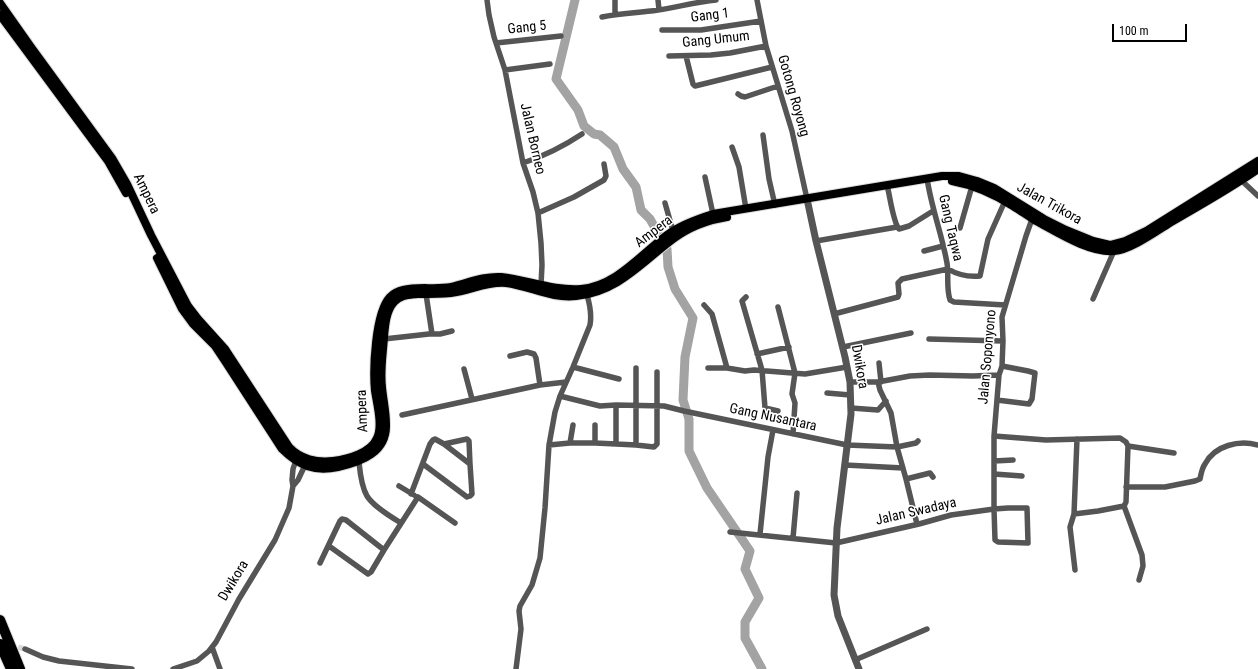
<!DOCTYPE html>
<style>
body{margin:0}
#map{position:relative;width:1258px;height:669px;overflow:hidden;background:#fff;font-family:"Roboto Condensed",sans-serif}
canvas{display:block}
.scale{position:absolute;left:1112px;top:24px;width:75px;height:18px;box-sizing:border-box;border:2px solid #000;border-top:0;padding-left:5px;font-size:12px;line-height:14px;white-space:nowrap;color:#000;-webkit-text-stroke:3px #fff;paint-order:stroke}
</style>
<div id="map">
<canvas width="1258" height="669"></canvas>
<div class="scale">100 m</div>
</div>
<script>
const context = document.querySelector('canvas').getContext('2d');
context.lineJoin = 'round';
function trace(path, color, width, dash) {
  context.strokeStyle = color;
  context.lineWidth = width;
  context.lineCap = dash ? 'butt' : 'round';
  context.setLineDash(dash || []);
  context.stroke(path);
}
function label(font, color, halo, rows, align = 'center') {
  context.font = font + ' "Roboto Condensed",sans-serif';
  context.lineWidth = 3;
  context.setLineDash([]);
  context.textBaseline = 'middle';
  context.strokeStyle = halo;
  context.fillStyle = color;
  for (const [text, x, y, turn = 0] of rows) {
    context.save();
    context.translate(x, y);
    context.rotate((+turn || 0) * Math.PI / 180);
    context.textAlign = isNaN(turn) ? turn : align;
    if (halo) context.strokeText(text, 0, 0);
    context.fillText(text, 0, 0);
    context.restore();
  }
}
const river = new Path2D(`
 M575 0 556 79 578 110 584 126 594 134 600 135 614 147 623 169 636 187 641 210 650 219 667 249 668 267 675 289 693 318 685 357 683 400 689 419V451L707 488 750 551 745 569 759 598 745 622V638L762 669`);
const minorTunnel = new Path2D(`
 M10 645 25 649`);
const minor = new Path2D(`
 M487 0 489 15 494 37 505 70 523 163 533 192 538 213 541 243 542 265 541 285
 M658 0 659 10
 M757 0 766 46 792 131 807 199
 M615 14V0
 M602 17C621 13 639 13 658 10 678 7 696 2 716 0
 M662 30H701L761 21
 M496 43 561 36
 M669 56 711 55 730 53 766 46
 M686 56 693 84 695 86 772 67
 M505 70 550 64
 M738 94 741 96 745 97 778 86
 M763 135 769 179 775 205
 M732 147 739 167 746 209
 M523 163C544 156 564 146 582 134
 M705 177 713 214
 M927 178C931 207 942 234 947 263 949 275 946 288 950 300L954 302 1005 305
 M1241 180 1258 196
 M887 185C890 196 893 222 899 229L909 226 933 211
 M665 203 673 231
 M538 213 574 197 604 180 606 176 604 164
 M960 228 972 186
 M816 241 897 227
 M924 251 943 246
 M426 294 432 334
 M746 297 742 301 762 370 765 408 778 411
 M1093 299 1114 251
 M704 305 712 314 727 368
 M778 307 795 373 792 394 795 403 793 434
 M834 314 898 297 899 294 898 283 902 279 948 269C958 275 969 277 980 276L988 239 1005 201
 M384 339 429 334H440L452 331
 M929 339 1003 341
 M843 347 911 333
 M757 354 789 347
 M510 356 527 352 534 354 536 358 540 385
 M879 363 881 382
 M573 367 619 379
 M636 368V445L654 447 657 444V372
 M708 368H727L745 371 754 370 805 374 847 367
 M464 369 472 399
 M850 382H878L910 376 930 375 973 376 999 375
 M878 382 880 390 891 413 897 447 906 479 917 524
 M827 393 850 395
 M560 396 600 406 616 405 664 406 684 411 847 445 897 447 916 443 918 441
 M997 400 1029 404 1032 399 1035 373 1028 371 1002 366
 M616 405V444L636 445
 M851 408 878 410 886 401
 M402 415 540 385 566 382
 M595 425V443L616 444
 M994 436 1046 440 1120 438 1126 442 1128 446 1126 502 1124 506 1142 555 1143 566 1139 580
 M1077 439 1074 514 1098 511 1124 506
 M570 443 573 425
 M444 444 467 439 469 441 470 464
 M549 445 570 443H595
 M1128 446 1174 453
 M994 461 1013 460
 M359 462C360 472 361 486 367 496 373 506 391 517 401 523
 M845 465 903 468
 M994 474 1022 476
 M906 479 930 473 933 477
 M293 486 298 480 306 463
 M399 486 414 495
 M1126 487H1165L1195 481 1200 479C1201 474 1202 468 1205 464 1215 445 1239 440 1258 445
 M411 494 430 444 433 440 435 439 444 444 470 464 472 494 470 496 467 497 423 464
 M1008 508H1027L1028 543 998 542 995 540 994 509Z
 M1074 514 1070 527 1075 570
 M730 532 836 543 919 524 951 515 994 509V436L999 375 1002 366 1003 341 1002 317 1026 236 1032 219
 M760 534 768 457 773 430
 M793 538 797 493
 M329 546 368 574 371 572 384 550 418 497 455 523
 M320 563 340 521 342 519 346 520 384 550
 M212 647 220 669
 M25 649 43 657 59 661 132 669
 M855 660 927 629
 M173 669 197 661 209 651 216 642 239 599 275 540 289 508 293 486 292 480 293 469 297 457
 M516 669 521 629 519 611 520 606 532 585 540 558 545 508 549 445 555 412 560 396 573 367 590 325C592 314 590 305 587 295`);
const tertiary = new Path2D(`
 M807 199 816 241 845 357 850 382 851 414 837 528 834 595 838 616 859 669`);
const primary = new Path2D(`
 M0 3 31 47 112 158 127 184 151 235 188 306 198 319 225 349 289 447C300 459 317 463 333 461 348 459 371 453 377 438 383 426 377 404 375 391 373 369 375 313 390 297 394 293 398 291 403 290 419 286 435 290 451 287 468 283 483 276 501 277 528 280 553 291 581 289 616 286 640 255 667 235 680 225 697 219 713 214L942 176H959L977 181 994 188 1044 219 1066 230 1093 241 1110 245 1125 241 1148 230 1258 161
 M0 15 108 161 126 193
 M952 181C974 185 994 194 1013 206 1021 211 1028 216 1036 221 1057 232 1089 253 1114 251 1131 250 1158 230 1173 221 1202 204 1231 188 1258 169
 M157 258 182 309 193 324 215 346 225 361 282 449C299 466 315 472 338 467 362 462 387 452 386 424 386 411 383 399 382 387 380 370 383 354 384 337 385 325 386 311 394 302 400 295 409 295 417 294 428 294 440 294 451 293 470 291 487 281 506 283 530 286 552 299 576 296 618 292 642 262 673 239 689 227 708 220 727 217`);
const motorway = new Path2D(`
 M0 620 20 669
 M0 644 11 669`);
const streetNames = [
 ["Gang 1",710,16,-7],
 ["Gang 5",527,28,-6],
 ["Gang Umum",716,40,-6],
 ["Gotong Royong",793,96,74],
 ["Jalan Borneo",532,139,77],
 ["Ampera",146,194,64],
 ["Jalan Trikora",1049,204,29],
 ["Gang Taqwa",950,228,77],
 ["Ampera",654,232,-37],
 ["Jalan Soponyono",988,357,-85],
 ["Dwikora",859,367,80],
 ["Ampera",363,411,-92],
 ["Gang Nusantara",773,418,12],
 ["Jalan Swadaya",916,512,-13],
 ["Dwikora",234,581,-59]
];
trace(river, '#a3a3a3', 9);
trace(minorTunnel, '#d9d9d9', 5.5, [5.5, 3]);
trace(primary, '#dbdbdb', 10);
trace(motorway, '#dbdbdb', 12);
trace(minor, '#555', 5.5);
trace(tertiary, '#555', 7);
trace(primary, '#000', 8);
trace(motorway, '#000', 10);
label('14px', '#000', '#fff', streetNames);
</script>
